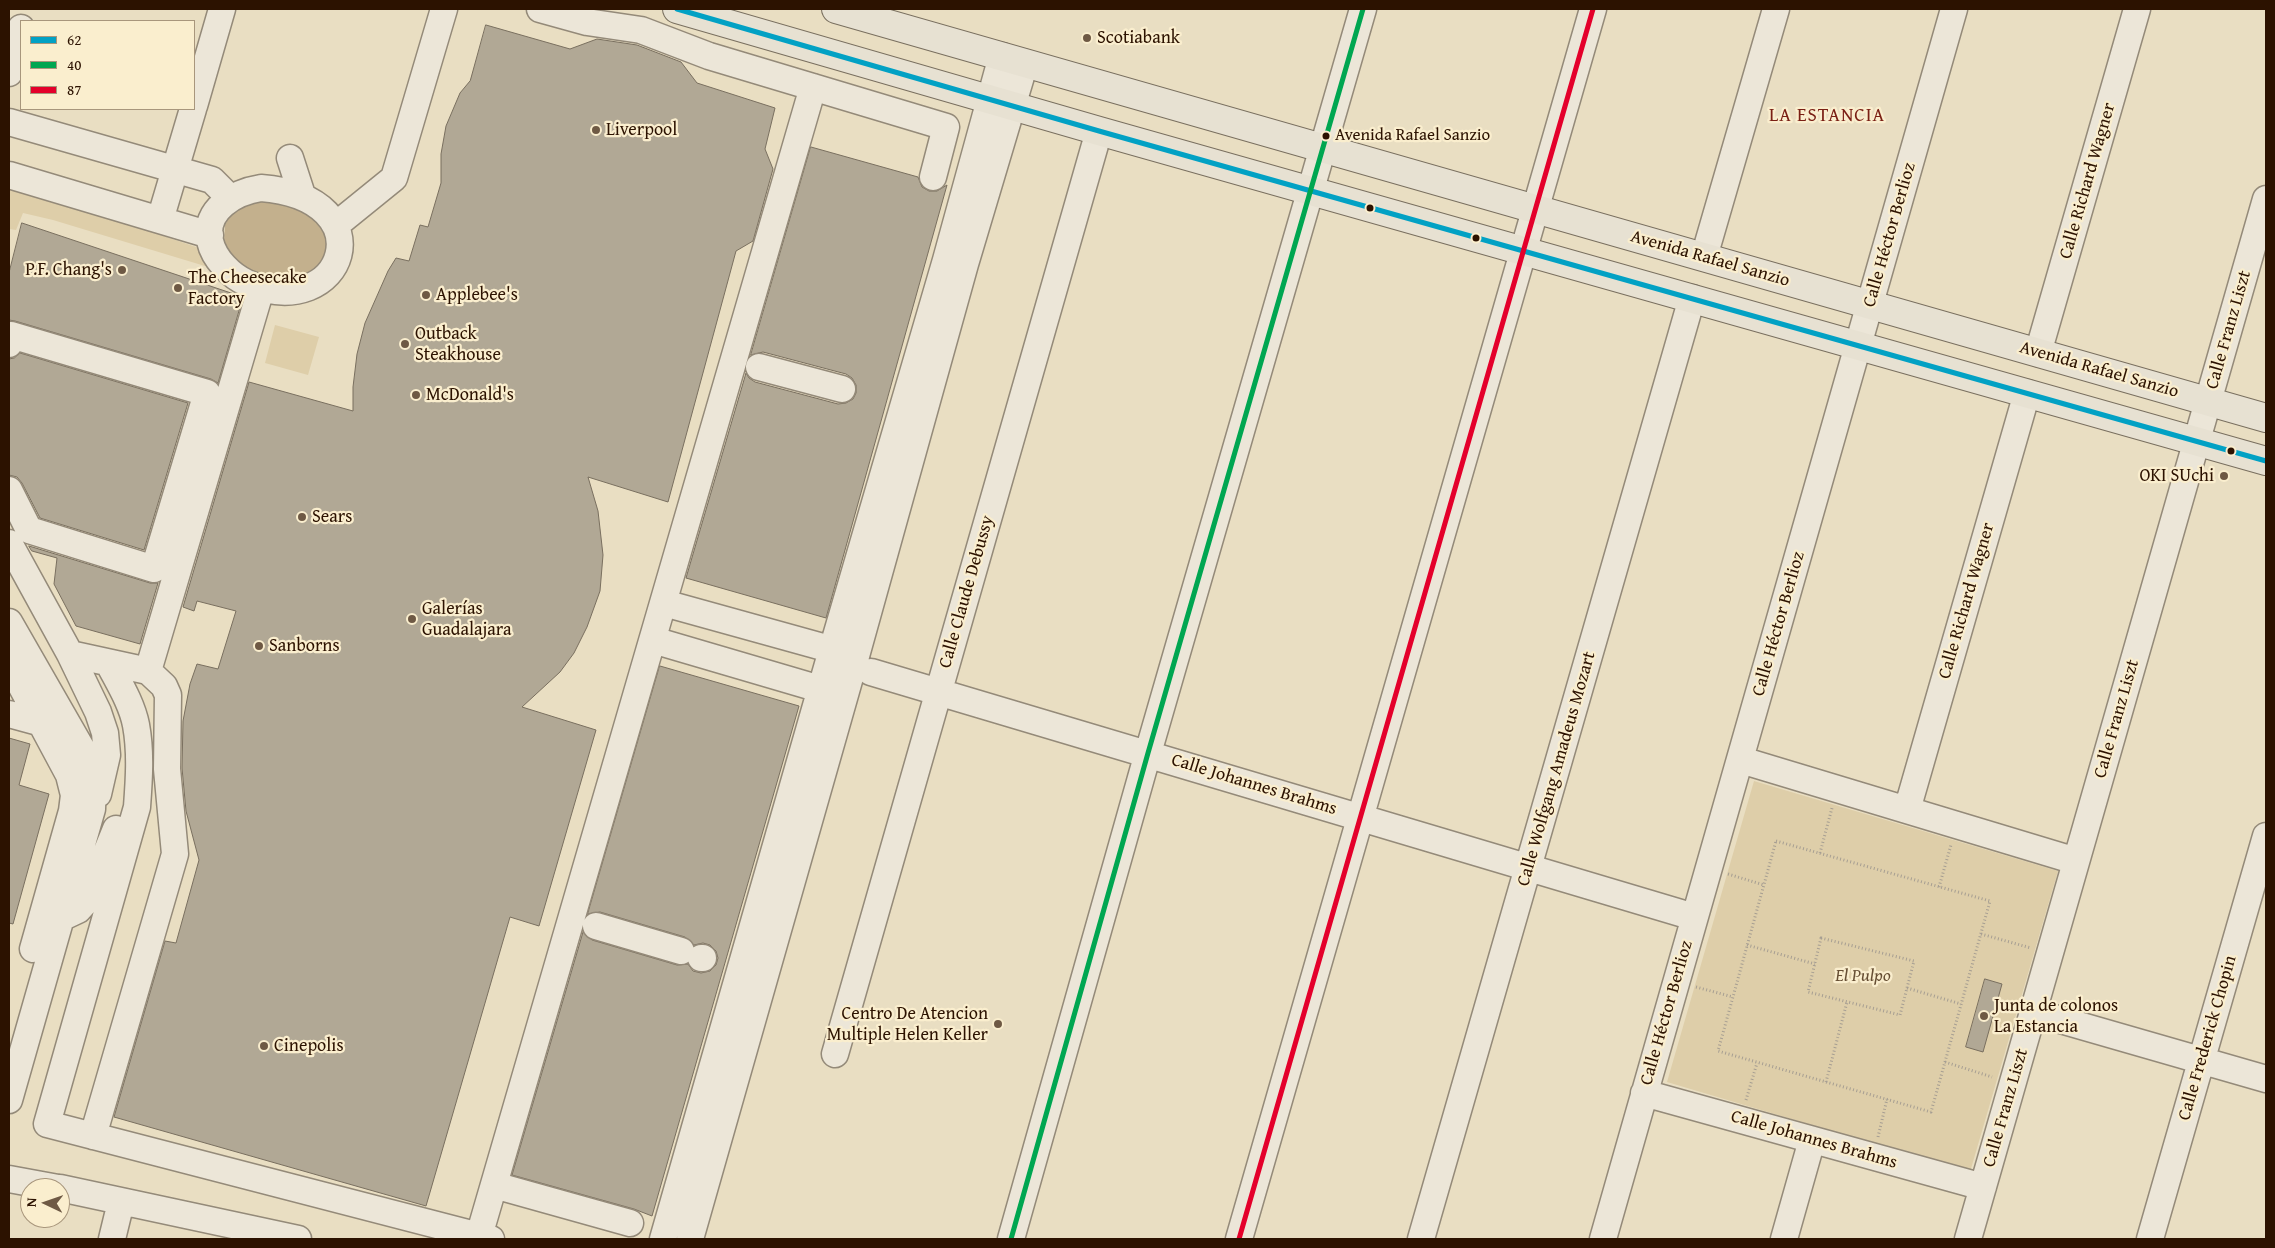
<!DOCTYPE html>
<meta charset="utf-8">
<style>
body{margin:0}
#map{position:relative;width:2275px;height:1248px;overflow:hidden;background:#e9dec2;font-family:"Gentium Book Plus",serif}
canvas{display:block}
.frame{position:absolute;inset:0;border:10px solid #2c1200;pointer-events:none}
.legend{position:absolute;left:20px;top:20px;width:175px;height:90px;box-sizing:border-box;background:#faeece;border:1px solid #a8967c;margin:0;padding:6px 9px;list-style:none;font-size:15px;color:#2c1200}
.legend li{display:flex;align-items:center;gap:10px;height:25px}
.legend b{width:25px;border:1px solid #a8967c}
.north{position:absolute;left:20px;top:1178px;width:50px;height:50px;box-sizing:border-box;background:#faeece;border:1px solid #a8967c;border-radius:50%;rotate:273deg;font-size:14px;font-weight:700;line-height:20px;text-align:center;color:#2c1200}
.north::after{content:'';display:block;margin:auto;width:18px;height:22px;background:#6e5944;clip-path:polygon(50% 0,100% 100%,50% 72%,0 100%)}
</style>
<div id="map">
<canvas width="2275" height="1248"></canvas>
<div class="frame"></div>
<ul class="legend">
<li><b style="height:6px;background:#02a1c4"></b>62</li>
<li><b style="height:6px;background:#00a651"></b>40</li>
<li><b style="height:6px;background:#e4002b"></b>87</li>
</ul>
<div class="north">N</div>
</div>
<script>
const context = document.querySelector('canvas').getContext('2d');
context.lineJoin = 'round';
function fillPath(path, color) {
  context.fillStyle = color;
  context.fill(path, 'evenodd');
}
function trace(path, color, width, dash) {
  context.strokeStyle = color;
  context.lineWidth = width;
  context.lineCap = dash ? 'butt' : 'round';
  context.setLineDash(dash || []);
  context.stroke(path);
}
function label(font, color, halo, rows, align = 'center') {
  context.font = font + ' "Gentium Book Plus",serif';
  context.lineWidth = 4.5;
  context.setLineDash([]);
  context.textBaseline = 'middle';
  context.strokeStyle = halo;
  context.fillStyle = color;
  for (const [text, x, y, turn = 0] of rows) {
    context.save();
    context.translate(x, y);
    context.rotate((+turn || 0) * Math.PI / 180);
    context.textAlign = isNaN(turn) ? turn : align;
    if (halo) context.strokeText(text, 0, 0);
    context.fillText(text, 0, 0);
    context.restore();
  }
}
const green = new Path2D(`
 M9 184 202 249 218 270 53 220 23 213 16 230 9 229Z
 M275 325 319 337 308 375 265 363Z
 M1754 781 2058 871 1970 1172 1667 1082Z`);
const water = new Path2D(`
 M252 200H284L323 225 329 249 313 274 285 281 249 270 230 254 224 240 225 225 232 212Z`);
const building = new Path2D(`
 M486 25 570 49 597 39 637 45 681 62 697 83 775 108 765 149 773 169 753 241 736 251 668 502 588 477 598 511 603 555 600 591 587 627 574 653 560 672 522 707 596 730 539 926 510 917 426 1206 114 1117 165 941 176 943 199 860 186 811 182 768 183 721 190 684 197 664 218 669 236 611 197 601 194 611 183 607 249 382 353 411V387L357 354 365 323 388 271 396 258 409 261 420 225 428 227 441 183V154L446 126 460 93 470 81Z
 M811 147 918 177 922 187 929 191H937L947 185 826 618 686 578 746 373 749 378 755 382 838 404 846 403 853 399 856 393V385L852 378 846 374 763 352 751 355Z
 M22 223 243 297 218 383 211 379 15 321 9 320V273Z
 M20 353 188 403 144 550 40 518 22 483 17 477 9 475V359L14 358Z
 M29 546 150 583H158L140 644 76 626 54 584 57 558 32 551Z
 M660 666 799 706 652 1216 634 1209 512 1175 583 932 592 940 677 965 688 964 693 971 701 973 710 971 716 965 718 958 716 951 710 945 703 943 694 945 685 937 600 912 588 914Z
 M9 738 30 744 19 785 49 794 13 924 9 923Z
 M1985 979 2002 984 1983 1052 1966 1047Z`);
const path = new Path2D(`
 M1776 841 1990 901 1931 1112 1718 1051Z
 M1820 853 1832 808
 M1728 874 1764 885
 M1939 887 1951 845
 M1981 934 2031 948
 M1821 938 1914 961 1900 1015 1808 992Z
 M1747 945 1815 964
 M1696 987 1733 997
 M1907 988 1961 1004
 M1945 1062 1992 1077
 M1826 1082 1847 1002
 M1746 1100 1757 1063
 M1878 1137 1887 1099`);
const minor = new Path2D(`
 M540 9 587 22 641 30 709 56 946 127 933 177
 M9 73 21 28
 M194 106 222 9
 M9 122 212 180 230 198
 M290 158 302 195
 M9 175 210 235
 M261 188C388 198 345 325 247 283 231 276 214 259 210 241 203 209 236 192 261 188Z
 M160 220 193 109
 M336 225 394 178 444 9
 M1704 257 1776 9
 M9 344 11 335 207 393 154 569 29 530 9 490
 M2038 353 2137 9
 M759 367 842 389
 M9 543 70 654 98 712 105 733 107 755 98 794
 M664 603 848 654
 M9 622 83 751 93 780 92 809 9 1100
 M653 640 837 694
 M70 654 148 671 164 686 168 695 167 769 175 854 93 1136
 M9 663 69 775 74 795 72 811 33 949
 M109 664C119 683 132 704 136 725 141 752 139 780 137 807L47 1124 491 1239
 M148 671 261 289
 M871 672 1694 917
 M9 714 42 723
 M1741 760 2076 861
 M1907 810 2027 393
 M61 918 78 910 87 900 116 829
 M596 926 681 951
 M701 958H703
 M2033 1012 2266 1079
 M835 1054 1099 131
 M1644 1093 1983 1187
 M9 1179 58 1188
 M494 1185 630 1223
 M60 1188 298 1239
 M479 1236 813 87
 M112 1239 121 1202
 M663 1239 832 650 946 260 1002 56
 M690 1239 856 656 965 264 1025 63
 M1011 1239 1148 753 1363 9
 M1239 1239 1593 9
 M1421 1239 1692 298
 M1603 1239 1954 9
 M1784 1239 1812 1140
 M1968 1239 2266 199
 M2150 1239 2266 836`);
const major = new Path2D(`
 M677 9 1099 131 2266 461
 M836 9 2266 418`);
const bus1 = new Path2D(`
 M677 9 1099 131 2266 461`);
const bus2 = new Path2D(`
 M1011 1239 1148 753 1363 9`);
const bus3 = new Path2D(`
 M1239 1239 1593 9`);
const markers = [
 [1087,38,5,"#6e5944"],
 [596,130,5,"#6e5944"],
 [1326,136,4.5,"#2c1200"],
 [1370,208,4.5,"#2c1200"],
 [1476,238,4.5,"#2c1200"],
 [122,270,5,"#6e5944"],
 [178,288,5,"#6e5944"],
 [426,295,5,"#6e5944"],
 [405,344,5,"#6e5944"],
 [416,395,5,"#6e5944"],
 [2231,451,4.5,"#2c1200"],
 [2224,476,5,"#6e5944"],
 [302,517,5,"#6e5944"],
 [412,619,5,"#6e5944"],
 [259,646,5,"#6e5944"],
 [1984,1016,5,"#6e5944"],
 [998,1024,5,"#6e5944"],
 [264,1046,5,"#6e5944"]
];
const busNames = [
 ["Avenida Rafael Sanzio",1335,136]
];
const poiNames = [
 ["Scotiabank",1097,38],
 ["Liverpool",606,130],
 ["P.F. Chang's",112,270,"right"],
 ["The Cheesecake",188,278],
 ["Factory",188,299],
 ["Applebee's",436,295],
 ["Outback",415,334],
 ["Steakhouse",415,355],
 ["McDonald's",426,395],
 ["OKI SUchi",2214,476,"right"],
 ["Sears",312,517],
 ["Galerías",422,609],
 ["Guadalajara",422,630],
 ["Sanborns",269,646],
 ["Junta de colonos",1994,1006],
 ["La Estancia",1994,1027],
 ["Centro De Atencion",988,1014,"right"],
 ["Multiple Helen Keller",988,1035,"right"],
 ["Cinepolis",274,1046]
];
const streetNames = [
 ["Calle Richard Wagner",2088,181,-74],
 ["Calle Héctor Berlioz",1890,235,-74],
 ["Avenida Rafael Sanzio",1710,259,16],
 ["Calle Franz Liszt",2229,330,-74],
 ["Avenida Rafael Sanzio",2099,370,16],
 ["Calle Claude Debussy",967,592,-74],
 ["Calle Richard Wagner",1967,601,-74],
 ["Calle Héctor Berlioz",1779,624,-74],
 ["Calle Franz Liszt",2117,719,-74],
 ["Calle Wolfgang Amadeus Mozart",1557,769,-74],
 ["Calle Johannes Brahms",1254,785,17],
 ["Calle Héctor Berlioz",1667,1013,-74],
 ["Calle Frederick Chopin",2208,1038,-74],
 ["Calle Franz Liszt",2006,1108,-74],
 ["Calle Johannes Brahms",1814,1140,16]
];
const parkNames = [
 ["El Pulpo",1863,976]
];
const neighbourhoodNames = [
 ["LA ESTANCIA",1827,116]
];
fillPath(green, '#decea9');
fillPath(water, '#c3b08d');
fillPath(building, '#b1a895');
trace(building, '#796f5f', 1);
trace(minor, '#948a79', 29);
trace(major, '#796f5f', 30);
trace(path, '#a69e92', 3, [1, 2.5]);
trace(minor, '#ece6d8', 26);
trace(major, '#e7e1d2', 28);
trace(bus1, '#02a1c4', 5);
trace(bus2, '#00a651', 5);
trace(bus3, '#e4002b', 5);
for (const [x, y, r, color] of markers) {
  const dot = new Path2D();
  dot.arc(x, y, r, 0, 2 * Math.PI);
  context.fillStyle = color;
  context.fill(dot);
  trace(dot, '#faeece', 2);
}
label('17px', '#2c1200', '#faeece', busNames, 'left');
label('18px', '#2c1200', '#faeece', poiNames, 'left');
label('18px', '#2c1200', '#faeece', streetNames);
label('italic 18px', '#674f34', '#faeece', parkNames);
context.letterSpacing = '1px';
label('19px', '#7a1f14', '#faeece', neighbourhoodNames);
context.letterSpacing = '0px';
</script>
